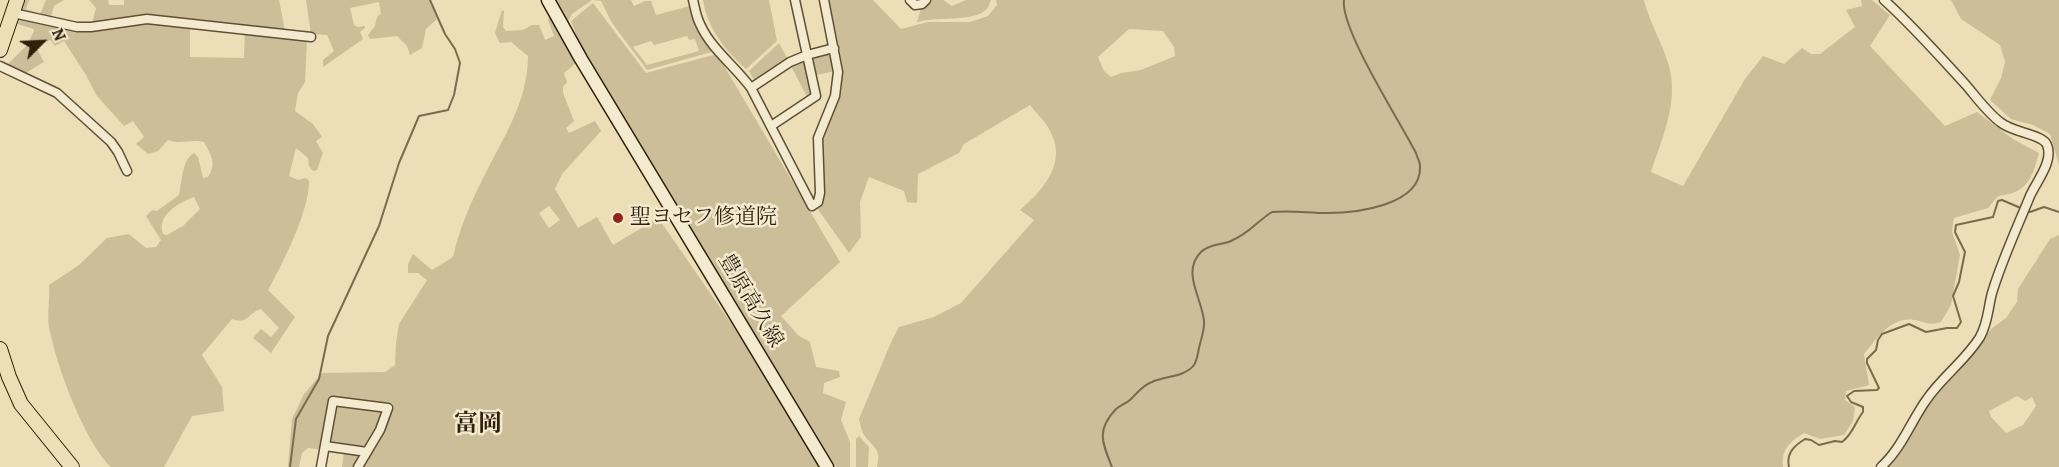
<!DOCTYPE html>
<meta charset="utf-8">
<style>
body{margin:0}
#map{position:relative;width:2059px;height:467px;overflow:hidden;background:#ecdeb6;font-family:Alegreya,serif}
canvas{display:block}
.north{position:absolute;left:12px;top:12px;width:60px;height:60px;-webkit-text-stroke:4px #f3ead0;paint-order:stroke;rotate:66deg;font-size:16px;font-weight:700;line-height:24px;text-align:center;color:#301f0a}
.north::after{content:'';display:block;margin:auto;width:21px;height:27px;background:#301f0a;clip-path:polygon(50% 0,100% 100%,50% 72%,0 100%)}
</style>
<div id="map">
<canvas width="2059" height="467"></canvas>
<div class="north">N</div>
</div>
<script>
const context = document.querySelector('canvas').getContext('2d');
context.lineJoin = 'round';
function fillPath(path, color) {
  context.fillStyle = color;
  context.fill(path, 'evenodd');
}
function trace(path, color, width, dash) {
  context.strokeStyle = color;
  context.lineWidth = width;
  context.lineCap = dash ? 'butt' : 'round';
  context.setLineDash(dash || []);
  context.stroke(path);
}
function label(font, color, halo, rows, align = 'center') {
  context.font = font + ' Alegreya,"Noto Serif JP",serif';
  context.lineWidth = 5;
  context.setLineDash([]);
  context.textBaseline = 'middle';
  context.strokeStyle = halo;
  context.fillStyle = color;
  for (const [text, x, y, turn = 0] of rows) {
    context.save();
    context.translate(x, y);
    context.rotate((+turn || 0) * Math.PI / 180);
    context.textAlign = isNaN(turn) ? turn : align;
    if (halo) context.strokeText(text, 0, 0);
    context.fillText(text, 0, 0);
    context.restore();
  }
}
const green = new Path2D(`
 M21 0H29L26 9 40 14 46 0H64L54 6 49 23 92 24 96 8 89 0H108L109 5H124V0H279L286 36 307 40 305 82 298 93 295 111 313 124 322 137 316 141 323 153 317 170 313 171 309 166 308 158 296 148 289 176 298 180 306 178 309 181C309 212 283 263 268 290L295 317 271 353 253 338 261 329 271 337 279 328 261 309C247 313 249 325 232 319L202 355 222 387 224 411 192 416 164 467H111C84 441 56 364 49 327 47 314 50 299 49 285L79 265 107 238 129 234 146 248 156 247 161 240 146 216 152 210 157 211 179 195C182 182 182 159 194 153L198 157 203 178 208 177C217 164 211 155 204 142 190 139 181 145 168 140L158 151 148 154 136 144 144 137 133 121 124 126 97 96 86 75 64 41 55 46 50 40 36 47 44 62 24 74 7 65 27 45 34 31V29L17 24 9 43ZM190 20 245 27 244 58 190 57ZM194 197 200 209 183 226 167 235 163 234C156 215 180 202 194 197Z
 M306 0H429L437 19 426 29 422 48 410 55 407 46 397 36 370 39 368 35 375 26 377 17 381 14 379 2 350 8 354 25 358 27 365 26V28L360 32 363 39 323 67V60L334 51 327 35 311 34Z
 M555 0H592L572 14 568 22 579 53 576 63 564 73 567 82 563 87V93L574 121 566 128 569 133 595 121 601 131 562 174 555 189 578 228 597 217 613 245 655 220 661 222 735 329 824 467H342L344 452 308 448 302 453 299 467H288L292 419 304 394 322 373 385 372 395 365 396 343 399 324 427 280 418 273H408V264L413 254 432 270 453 257C461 221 478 187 495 155 512 124 528 92 528 56L511 42 500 43 495 33 502 10 504 11 503 27 506 31 523 30 532 25H539L545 40 554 36 548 20 556 4ZM549 206 560 220 549 228 539 213Z
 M593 0H631L634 6 645 1H651L656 15 690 6 704 42 715 51 647 70 612 23 601 1ZM687 36 689 40 695 39 699 51 647 65 633 47 651 41 654 45Z
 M703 0H769L777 41 746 69C726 51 707 28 703 0Z
 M828 0H873L901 29 928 22H970L988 16 997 5 996 0H1644C1650 26 1667 49 1671 76 1676 109 1661 141 1651 172L1683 186 1745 79 1763 56 1784 64 1802 48 1811 54H1820L1855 27 1846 10 1862 6 1861 0H1872L1890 15 1870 46 1945 126 1977 112 2013 139 2039 153C2032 179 2027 193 1998 196L1988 208 1954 218 1952 232 1960 255 1951 305 1941 322C1928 326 1927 322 1914 320 1891 316 1877 339 1864 354L1869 385 1846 391 1845 400 1855 407 1853 421 1844 435 1820 439 1804 433C1790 442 1781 449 1783 467H877C882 447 872 448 863 433 861 429 860 423 859 419L892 340 899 327 934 317 961 303 1034 220 1020 210C1041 192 1066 165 1052 135 1048 124 1037 114 1030 105L964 144 959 153 918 174 917 203 907 202 904 191 869 177 860 202 861 237 849 253 817 208C831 189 820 162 823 140 826 118 840 89 840 68 841 46 833 22 828 0ZM1129 29 1163 31 1174 47 1175 56 1141 70 1121 73 1111 77 1104 71 1098 57Z
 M931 0H943L952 6 966 0H991C989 5 988 9 983 12 971 21 934 17 917 22L921 8Z
 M1951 0H2059V165L2050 134 2033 125 2011 119 1990 100 2001 78 2005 62 2000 45 1961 19Z
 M593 3 646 73 717 54 840 262 781 316 799 336 810 342 816 367 839 371 840 377 824 383 823 393 846 402 841 420 850 442V467H836L584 55 571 21Z
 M779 43 788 60 755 82 749 71Z
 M826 54 832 56 835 71 816 75 812 61 814 57Z
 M800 61 806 64 813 94 808 99 791 66Z
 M2059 235V467H1885L1930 400 1960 370 1991 329 2006 318 2017 302 2018 289 2050 239ZM2017 396 2025 401 2032 397 2036 406 2023 425 2006 433 1991 417 1989 411Z
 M859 436 869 447 868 467H856V439Z`);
const stream = new Path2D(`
 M290 467 296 419 319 379 328 336 379 226 399 163 419 116 448 110 454 95 460 63 455 49 445 34 430 0
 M1112 467C1102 442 1096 430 1116 409 1121 405 1127 403 1131 399 1138 392 1143 385 1152 382 1165 376 1185 377 1194 365 1197 360 1198 354 1199 348 1201 339 1205 329 1204 321 1202 298 1181 272 1201 252 1209 244 1222 245 1231 241 1250 233 1256 222 1272 212 1290 210 1309 213 1327 213 1355 213 1422 206 1420 166 1420 162 1417 157 1416 153 1401 123 1340 29 1344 0
 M1789 467C1786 453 1794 446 1805 439L1811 440 1819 445 1835 441 1842 442C1853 434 1855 422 1863 412V407L1851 402 1847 396 1854 391 1877 390 1879 388 1867 363V359L1876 350 1878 340 1882 334 1909 324 1926 332 1947 328H1957L1961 322 1953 296 1959 282 1965 252 1955 232 1956 225 1993 217 1998 201 2002 200 2030 212 2044 207 2059 212`);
const minor = new Path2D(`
 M693 0C695 8 696 16 700 24 711 49 735 66 751 88L812 206 818 202 820 193 818 138 835 96 838 72 824 0
 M910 0 915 5 922 4 926 0
 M13 13 77 27H91L147 19 311 37
 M0 66 57 93 111 142 118 152 127 171
 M751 88 790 62 807 55 834 48
 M771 126 816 96 795 0
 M325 446 367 452
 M321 467 333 401 388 408 380 430 358 467
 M1881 467C1902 448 1911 421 1927 399 1942 377 1965 361 1980 337 1988 323 1988 308 1992 293 2002 260 2017 228 2030 196 2036 182 2054 161 2047 145 2043 134 2013 133 2000 122 1987 112 1977 98 1966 85 1940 57 1913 26 1884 0`);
const secondary = new Path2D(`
 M548 0 581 59 827 467`);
const primary = new Path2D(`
 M0 50 17 0
 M0 349 9 377 21 404 72 467`);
const markers = [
 [618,218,6,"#8f2418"]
];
const poiNames = [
 ["聖ヨセフ修道院",630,218]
];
const streetNames = [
 ["豊原高久線",750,301,59]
];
const quarterNames = [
 ["富岡",478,425]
];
fillPath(green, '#ccbe99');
trace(stream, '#7a6b4e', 2);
trace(minor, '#5f4f35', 11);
trace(secondary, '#301f0a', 15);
trace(primary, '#301f0a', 16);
trace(minor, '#f3ead0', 8);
trace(secondary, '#f3ead0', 12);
trace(primary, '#ecdeb6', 14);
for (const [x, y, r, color] of markers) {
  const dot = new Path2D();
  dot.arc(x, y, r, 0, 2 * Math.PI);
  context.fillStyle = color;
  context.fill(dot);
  trace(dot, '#f3ead0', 2);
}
label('21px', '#301f0a', '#f3ead0', poiNames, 'left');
label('21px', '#301f0a', '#f3ead0', streetNames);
label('bold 24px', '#301f0a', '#f3ead0', quarterNames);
</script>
